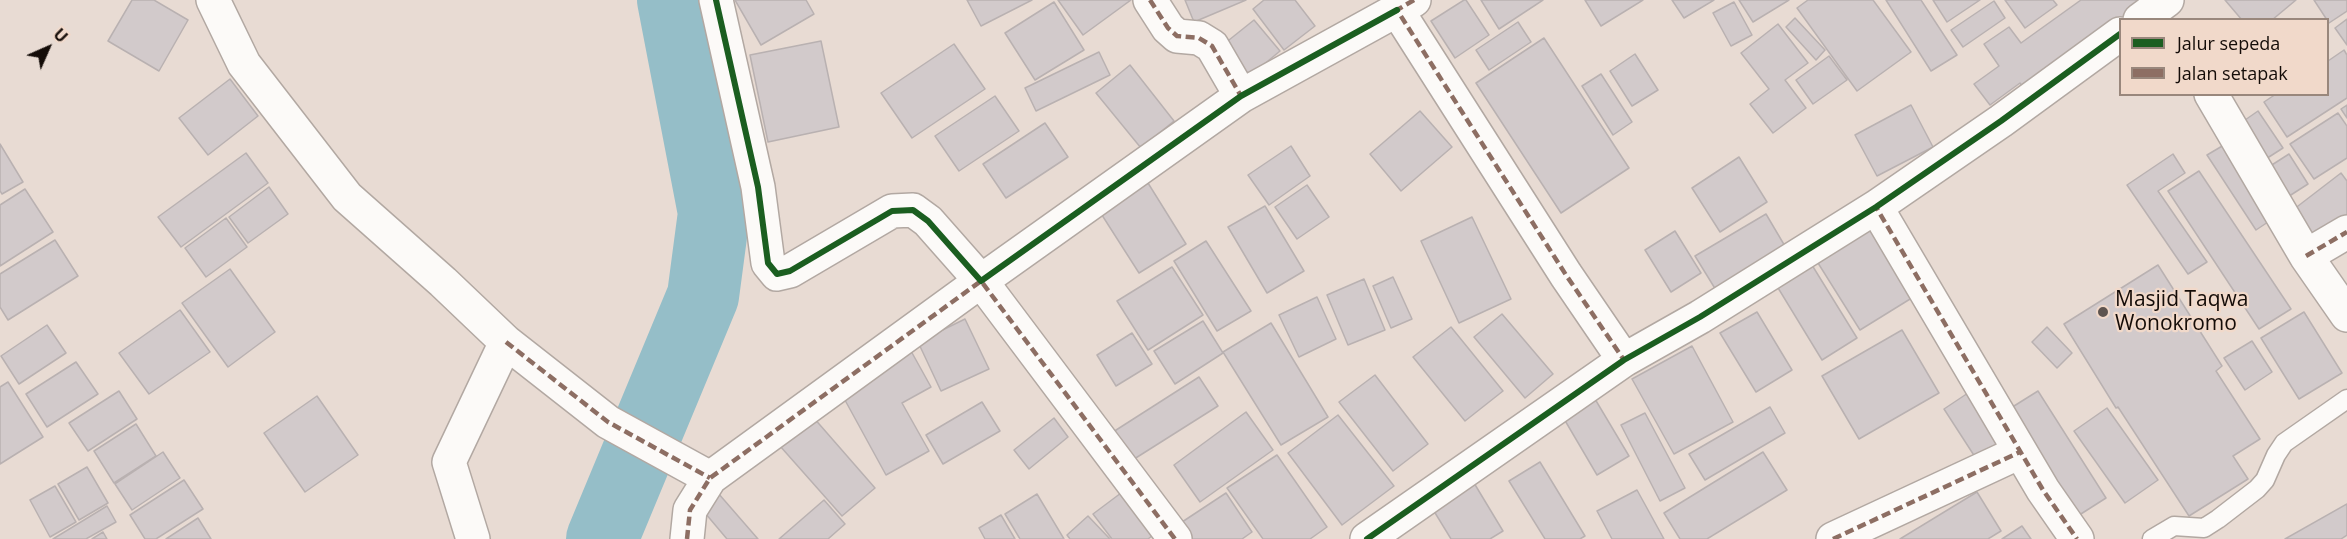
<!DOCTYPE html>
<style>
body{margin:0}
#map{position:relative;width:2347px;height:539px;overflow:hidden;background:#e8dbd3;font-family:"Open Sans",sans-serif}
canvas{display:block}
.legend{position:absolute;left:2119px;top:18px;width:210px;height:78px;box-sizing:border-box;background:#f1d9ca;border:2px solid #99877c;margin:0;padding:8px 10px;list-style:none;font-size:18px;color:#140c08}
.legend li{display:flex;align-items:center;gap:12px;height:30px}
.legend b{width:30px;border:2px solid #99877c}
.north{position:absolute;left:18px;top:18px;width:60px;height:60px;-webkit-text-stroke:4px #f1d9ca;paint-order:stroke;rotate:45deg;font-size:16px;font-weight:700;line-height:24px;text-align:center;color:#140c08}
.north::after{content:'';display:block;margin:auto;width:21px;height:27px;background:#140c08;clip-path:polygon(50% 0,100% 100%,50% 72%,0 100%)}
</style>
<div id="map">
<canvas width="2347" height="539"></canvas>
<ul class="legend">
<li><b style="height:8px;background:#1b5e20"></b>Jalur sepeda</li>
<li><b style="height:8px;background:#8d6e63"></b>Jalan setapak</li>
</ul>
<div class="north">U</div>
</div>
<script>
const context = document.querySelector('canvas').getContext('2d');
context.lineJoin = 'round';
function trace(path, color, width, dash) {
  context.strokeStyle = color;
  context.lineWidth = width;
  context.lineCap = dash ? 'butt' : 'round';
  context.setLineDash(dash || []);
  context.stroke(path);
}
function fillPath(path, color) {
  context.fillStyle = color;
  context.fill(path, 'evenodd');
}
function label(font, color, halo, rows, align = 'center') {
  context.font = font + ' "Open Sans",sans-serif';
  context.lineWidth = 4.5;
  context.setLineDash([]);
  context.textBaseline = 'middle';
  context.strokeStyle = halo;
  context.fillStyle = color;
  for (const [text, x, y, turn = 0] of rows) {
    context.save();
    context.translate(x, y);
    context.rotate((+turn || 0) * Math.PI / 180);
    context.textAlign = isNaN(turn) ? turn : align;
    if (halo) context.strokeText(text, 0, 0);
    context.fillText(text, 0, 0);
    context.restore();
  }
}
const river = new Path2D(`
 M602 539 703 296 714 213 673 0`);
const building = new Path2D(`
 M132 0H154L188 20 159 71 108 41Z
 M735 0H806L814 14 761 45Z
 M967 0H1032L981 26Z
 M1058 0H1131L1083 35Z
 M1185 0H1246L1194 22Z
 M1264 0H1295L1315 26 1284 50 1253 9Z
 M1464 0H1466L1489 35 1455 58 1431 21Z
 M1481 0H1543L1499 29Z
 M1585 0H1643L1601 26Z
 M1672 0H1714L1684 18Z
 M1739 0H1789L1753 22Z
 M1808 0H1873L1911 52 1857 91 1797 8Z
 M1886 0H1921L1957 55 1931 71Z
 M1933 0H1980L1947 22Z
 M2005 0H2053L2057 5 2025 28Z
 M2081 0H2136L2144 11 2028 94 2020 83 1990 105 1974 84 1999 66 1984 44 2009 27 2021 43Z
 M2225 0H2296L2272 20H2242Z
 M2314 0H2347V11L2329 23Z
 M1994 1 2005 18 1963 47 1951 30Z
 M1054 2 1084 50 1035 80 1005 33Z
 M1734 2 1752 35 1731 46 1713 13Z
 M1795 18 1825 50 1816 60 1786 27Z
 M2347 19V45L2335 28Z
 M1254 20 1280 51 1245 80 1219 48Z
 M1518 22 1531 42 1489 70 1476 50Z
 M1778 24 1808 63 1785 80 1806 108 1773 133 1750 104 1769 89 1741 53Z
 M1544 38 1629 168 1561 213 1476 83Z
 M821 41 839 127 768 142 750 55Z
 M954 44 985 89 912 138 881 93Z
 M2344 50 2347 55V98L2287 137 2264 102 2276 94H2328V61Z
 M1099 52 1110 75 1036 111 1025 88Z
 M1635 54 1658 90 1632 106 1610 71Z
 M1829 56 1847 80 1813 104 1796 80Z
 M1130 65 1174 121 1141 148 1096 93Z
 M1601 74 1632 122 1613 135 1582 86Z
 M230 79 258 116 208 155 179 118Z
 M995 96 1019 131 959 171 935 136Z
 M1911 105 1933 147 1877 176 1855 135Z
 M2347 105V118L2341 109Z
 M1420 111 1452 147 1401 191 1370 154Z
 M2258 111 2283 148 2258 164 2235 127Z
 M2338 113 2347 126V158L2314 179 2290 144Z
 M1045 123 1068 157 1006 198 983 164Z
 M2229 142 2277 216 2256 230 2207 155Z
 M0 144 23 182 2 194 0 191Z
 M1291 146 1310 176 1269 205 1248 175Z
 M246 153 268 183 181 247 158 217Z
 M2173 154 2185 173 2158 191 2207 262 2188 274 2127 185Z
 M2289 154 2308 184 2283 200 2264 170Z
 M1739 157 1767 202 1720 232 1692 188Z
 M2199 171 2291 309 2259 329 2168 191Z
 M2341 173 2347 181V221L2310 249 2285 216Z
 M1148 183 1186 244 1139 273 1100 212Z
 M1307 185 1329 217 1297 239 1275 207Z
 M269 187 288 214 248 243 229 217Z
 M25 189 53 232 0 266V205Z
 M1265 206 1304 271 1267 293 1228 227Z
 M1766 214 1789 253 1719 295 1695 256Z
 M1472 217 1511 299 1459 323 1421 241Z
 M226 218 247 247 206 277 185 248Z
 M1870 221 1915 296 1860 330 1813 255Z
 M1675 231 1701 273 1671 292 1645 250Z
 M55 240 78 276 8 320 0 307V274Z
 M1206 241 1251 311 1217 331 1174 261Z
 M1807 257 1857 338 1822 360 1772 278Z
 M2158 265 2222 366 2216 371 2260 439 2233 456 2248 479 2189 516 2118 407 2116 408 2064 324Z
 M1172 267 1203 315 1148 350 1117 301Z
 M230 269 275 332 228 367 182 303Z
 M1393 277 1412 319 1391 328 1373 286Z
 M1364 279 1385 330 1348 345 1327 295Z
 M1317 297 1336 339 1299 357 1279 315Z
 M180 310 210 352 149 394 119 353Z
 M1757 312 1792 370 1756 392 1720 333Z
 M2304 312 2342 373 2299 399 2261 338Z
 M1502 314 1553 374 1525 398 1474 337Z
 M965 319 989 369 941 391 918 342Z
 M1203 321 1223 353 1175 384 1154 351Z
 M1271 323 1328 417 1281 445 1223 352Z
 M47 325 66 353 19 384 1 356Z
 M1451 327 1503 391 1465 421 1413 357Z
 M2047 327 2072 353 2057 368 2032 342Z
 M1902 330 1939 393 1859 439 1822 376Z
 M1132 333 1152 364 1116 386 1097 355Z
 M2252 341 2272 372 2245 390 2224 358Z
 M1692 346 1733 422 1674 454 1632 379Z
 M911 351 931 387 902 403 929 451 886 475 840 391Z
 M76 362 98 394 47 427 26 394Z
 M1375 375 1428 444 1393 471 1339 402Z
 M1199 377 1218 406 1131 461 1113 432Z
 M8 382 43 437 0 464V387Z
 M1974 389 2007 441 1977 460 1944 409Z
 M119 391 137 419 88 451 69 423Z
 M2038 391 2106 498 2073 519 2006 411Z
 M1592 394 1629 456 1597 475 1560 412Z
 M317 396 358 455 305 492 264 433Z
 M982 402 1000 431 943 464 926 435Z
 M1770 407 1785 433 1705 480 1689 454Z
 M2107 408 2158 480 2125 503 2074 431Z
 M1246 412 1273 450 1200 502 1174 465Z
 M1645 413 1685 488 1660 501 1621 425Z
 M1338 415 1394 486 1342 525 1288 453Z
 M813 417 875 488 842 516 780 446Z
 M1054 418 1068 437 1029 469 1014 450Z
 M136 424 156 456 114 483 94 451Z
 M163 452 180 478 132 510 115 484Z
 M1763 452 1787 490 1707 539H1680L1664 513Z
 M1277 455 1327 527 1310 539H1263L1227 488Z
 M1540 462 1585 536 1580 539H1545L1509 481Z
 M87 467 108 503 79 520 58 484Z
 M1471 478 1503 531 1490 539H1451L1429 503Z
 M184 480 203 509 156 539H145L130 515Z
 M55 486 76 522 50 537 30 500Z
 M1129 487 1162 528 1148 539H1112L1093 514Z
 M1637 490 1664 539H1612L1597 511Z
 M1977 492 2001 531 1988 539H1900Z
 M718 493 758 539H727L700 507Z
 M1226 493 1252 532 1242 539H1185L1176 526Z
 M1037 494 1064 539H1020L1005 514Z
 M824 500 845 524 828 539H779Z
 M2347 504V535L2341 539H2285Z
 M107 506 116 522 86 539H53Z
 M1001 515 1015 539H985L979 528Z
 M1088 516 1110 539H1070L1067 535Z
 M198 518 211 539H166Z
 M2022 526 2031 539H2002Z
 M103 532 107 539H92Z`);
const service = new Path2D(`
 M2152 539 2174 526 2204 528 2218 519 2257 489 2265 480 2276 455 2284 443 2347 399`);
const minor = new Path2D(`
 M213 0 244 64 347 197 443 282 506 342 608 422 710 478
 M716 0 758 187 768 263 777 274 790 271 892 211 913 210 928 221 981 281 1241 96 1397 10
 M1150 0 1168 28 1177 36 1199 38 1212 46 1241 96
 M1414 0 1397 10 1566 275 1624 360
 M2140 20 2167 0
 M2211 94 2306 256 2347 315
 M1876 207 2043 490 2077 539
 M2306 256 2347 232
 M473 539 449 462 506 342
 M687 539 690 510 710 478 981 281 1175 539
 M1367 539 1624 360 1700 317 1876 207 2001 121 2120 34
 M1833 539 2020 452`);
const quiet = new Path2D(`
 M1150 0 1168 28 1177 36 1199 38 1212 46 1241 96
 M1414 0 1397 10 1566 275 1624 360
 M1872 210 1876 207 2043 490 2077 539
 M2306 256 2347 232
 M506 342 608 422 710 478
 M687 539 690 510 710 478 981 281 1175 539
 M1833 539 2020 452`);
const cycleway = new Path2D(`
 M716 0 758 187 768 263 777 274 790 271 892 211 913 210 928 221 981 281 1241 96 1397 10
 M1367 539 1624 360 1700 317 1876 207 2001 121 2120 34`);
const markers = [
 [2103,312,6,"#5e544f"]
];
const poiNames = [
 ["Masjid Taqwa",2115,300],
 ["Wonokromo",2115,324]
];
trace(river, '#95bec8', 72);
fillPath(building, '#d2cacb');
trace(building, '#b9b1b1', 1.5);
trace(service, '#b2a8a2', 21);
trace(minor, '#b2a8a2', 36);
trace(service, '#fcfaf8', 18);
trace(minor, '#fcfaf8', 33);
trace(quiet, '#8d6e63', 4.5, [9, 4.5]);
trace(cycleway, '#1b5e20', 6);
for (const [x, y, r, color] of markers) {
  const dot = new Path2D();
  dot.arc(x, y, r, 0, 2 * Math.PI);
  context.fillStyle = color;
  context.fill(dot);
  trace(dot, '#f1d9ca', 2);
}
label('21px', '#140c08', '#f1d9ca', poiNames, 'left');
</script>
